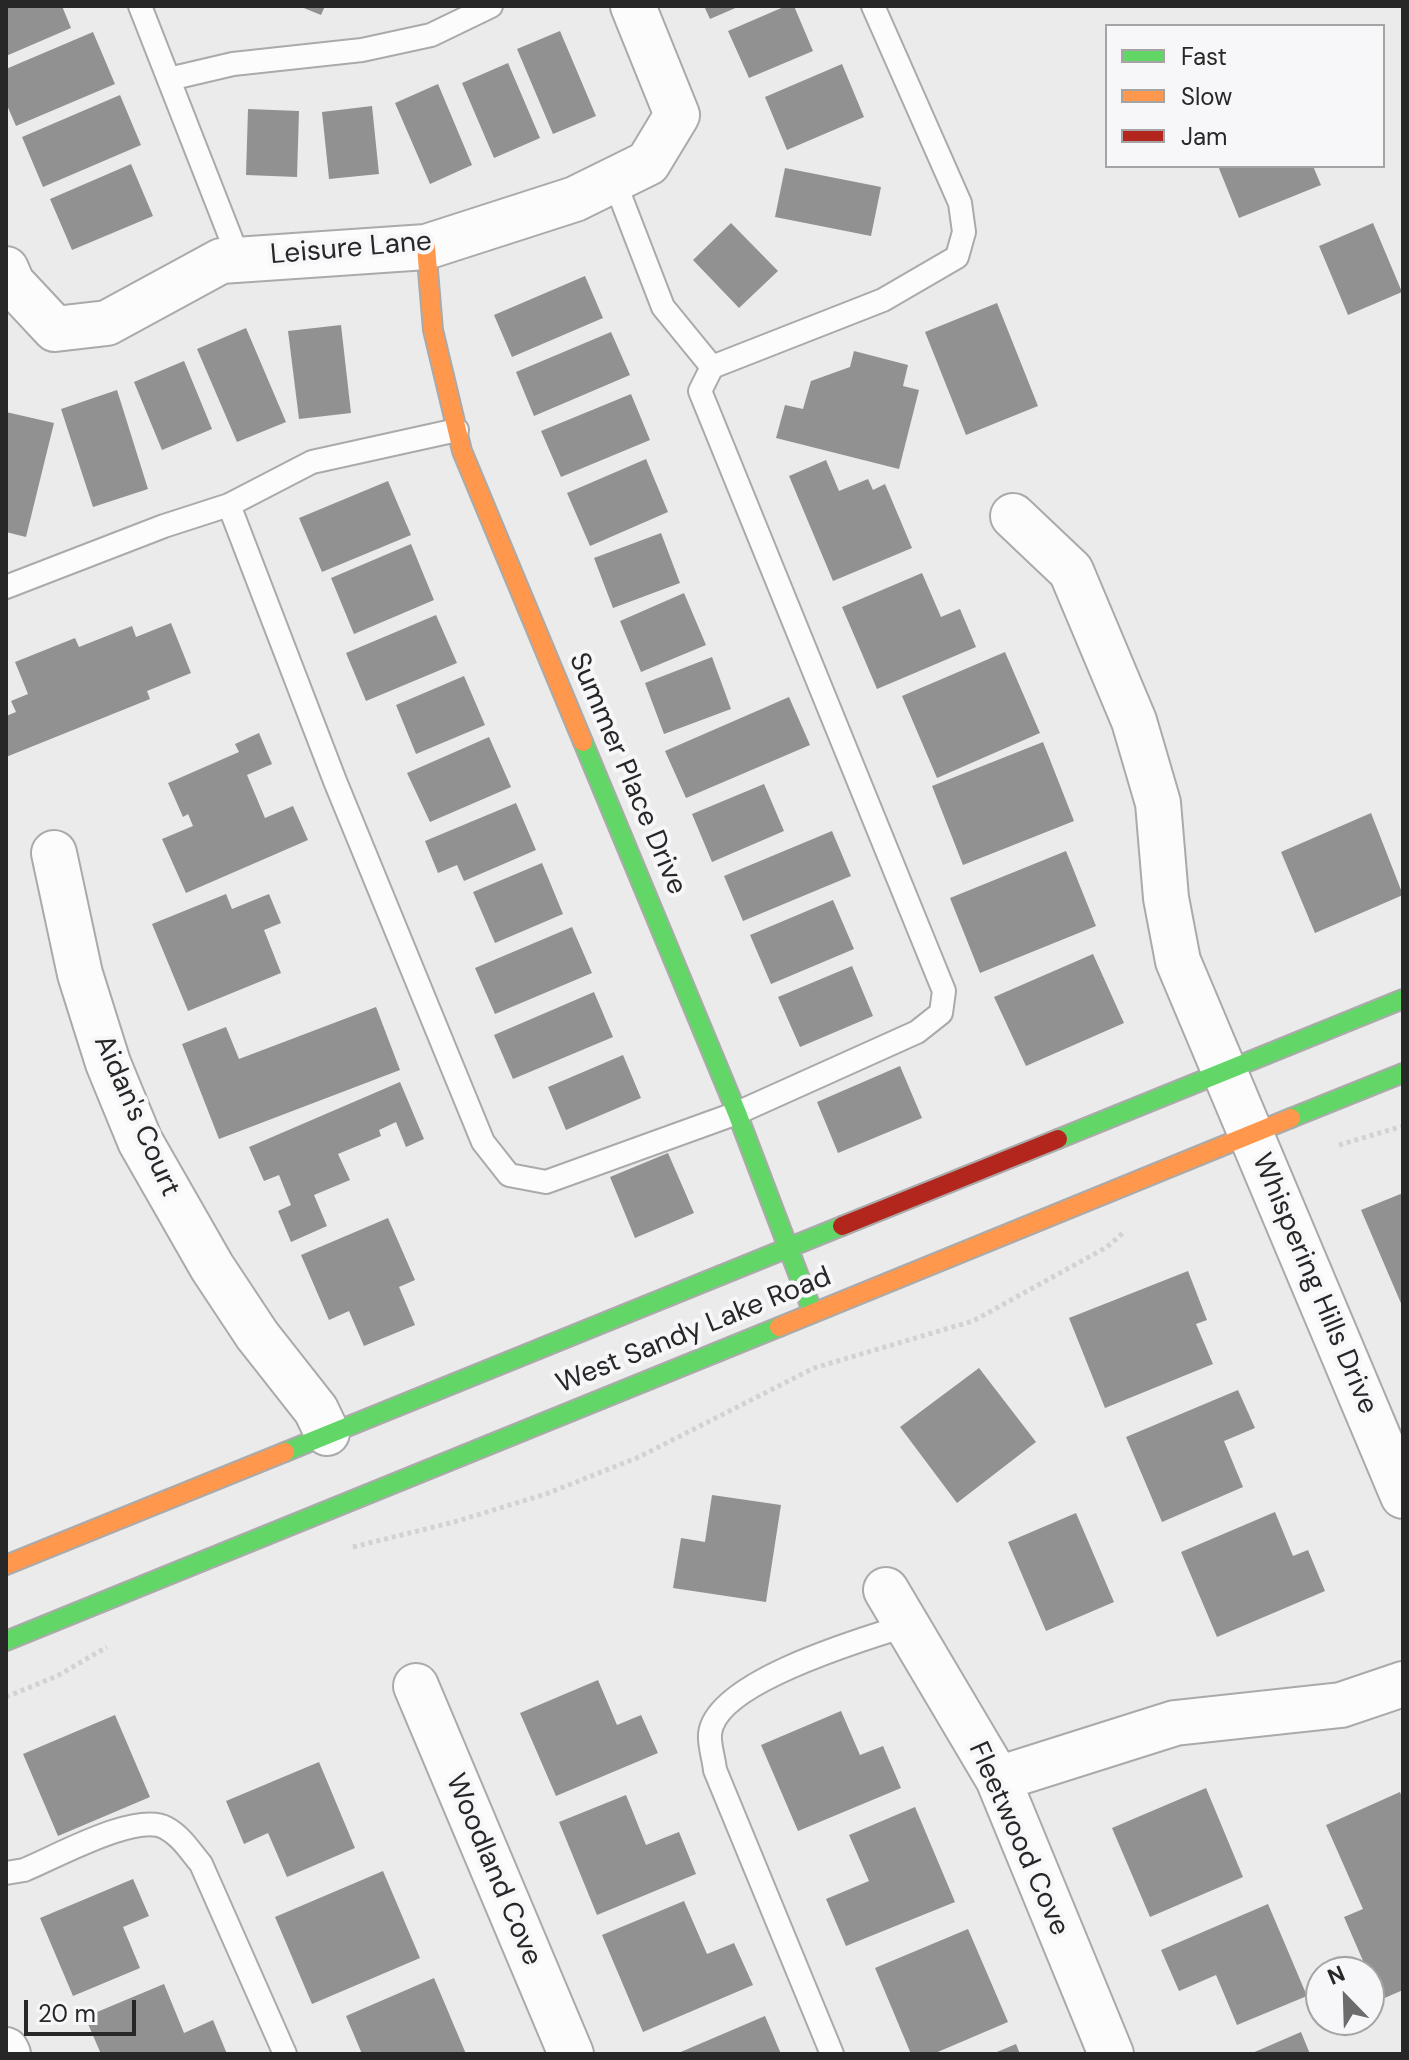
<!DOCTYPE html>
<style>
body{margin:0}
#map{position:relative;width:1409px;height:2060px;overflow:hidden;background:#ebebeb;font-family:"DM Sans",sans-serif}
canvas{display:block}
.frame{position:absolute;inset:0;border:8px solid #272728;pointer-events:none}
.legend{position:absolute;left:1105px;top:24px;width:280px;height:144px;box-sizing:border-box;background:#f7f7f9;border:2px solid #a4a4a5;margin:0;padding:10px 14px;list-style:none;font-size:24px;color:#272728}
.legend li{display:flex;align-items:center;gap:16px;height:40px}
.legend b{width:40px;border:2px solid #a4a4a5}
.north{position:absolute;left:1305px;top:1956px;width:80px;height:80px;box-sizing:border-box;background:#f7f7f9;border:2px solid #a4a4a5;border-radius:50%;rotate:337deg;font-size:22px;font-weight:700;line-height:32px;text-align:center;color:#272728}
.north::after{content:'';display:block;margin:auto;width:28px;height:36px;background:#6c6c6c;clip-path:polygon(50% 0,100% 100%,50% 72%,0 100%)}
.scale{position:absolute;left:24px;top:2000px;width:112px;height:36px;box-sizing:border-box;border:4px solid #272728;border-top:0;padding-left:10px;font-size:24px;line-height:28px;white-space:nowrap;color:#272728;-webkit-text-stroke:6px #f7f7f9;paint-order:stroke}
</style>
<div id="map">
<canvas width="1409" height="2060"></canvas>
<div class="frame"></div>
<ul class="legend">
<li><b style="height:10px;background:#63d668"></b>Fast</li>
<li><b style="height:10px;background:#ff974d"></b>Slow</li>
<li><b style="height:10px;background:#b3261e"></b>Jam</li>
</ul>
<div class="north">N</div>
<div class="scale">20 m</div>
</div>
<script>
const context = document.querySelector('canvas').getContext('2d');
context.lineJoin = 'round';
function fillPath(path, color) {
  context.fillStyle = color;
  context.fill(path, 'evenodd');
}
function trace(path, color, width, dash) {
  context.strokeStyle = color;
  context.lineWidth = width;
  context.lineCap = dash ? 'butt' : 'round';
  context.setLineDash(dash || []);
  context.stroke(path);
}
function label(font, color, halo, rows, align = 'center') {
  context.font = font + ' "DM Sans",sans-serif';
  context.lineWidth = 8;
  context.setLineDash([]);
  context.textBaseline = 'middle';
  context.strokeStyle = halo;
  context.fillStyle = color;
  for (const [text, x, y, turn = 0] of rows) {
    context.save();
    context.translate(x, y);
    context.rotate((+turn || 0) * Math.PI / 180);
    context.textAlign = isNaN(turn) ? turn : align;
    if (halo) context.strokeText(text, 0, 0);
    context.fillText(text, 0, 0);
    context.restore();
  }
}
const building = new Path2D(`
 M6 6H62L71 28 6 56Z
 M299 6H325L321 15Z
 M704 6H740L710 19Z
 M786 6H794L813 51 749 78 728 31Z
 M560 31 596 116 553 134 517 49Z
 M93 32 115 84 16 126 6 103V69Z
 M508 63 540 138 494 158 462 83Z
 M842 64 864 117 787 150 765 97Z
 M438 84 472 165 430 184 395 103Z
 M120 95 141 145 43 187 22 137Z
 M372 106 379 174 329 179 322 112Z
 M248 109 299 111 297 177 246 175Z
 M131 164 153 216 72 250 50 199Z
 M1218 166H1313L1321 185 1239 218Z
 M785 168 881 187 871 236 775 217Z
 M731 223 778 271 739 308 693 260Z
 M1373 223 1402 292 1348 315 1319 246Z
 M585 276 603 318 512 357 494 315Z
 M997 303 1038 406 966 435 925 332Z
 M341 325 351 413 299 419 288 331Z
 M246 328 286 422 237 442 197 349Z
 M611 332 630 375 534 416 516 372Z
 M854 351 908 365 903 386 919 390 899 469 776 438 785 405 803 409 811 381 850 367Z
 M184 361 212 429 162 450 134 382Z
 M117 390 148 489 93 507 61 409Z
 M631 394 650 440 561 477 541 431Z
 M6 412 54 423 26 537 6 532Z
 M646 459 668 512 590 546 567 493Z
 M826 460 839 491 868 479 873 490 885 484 912 548 833 581 789 476Z
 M388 481 411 535 322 572 299 518Z
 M661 533 680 583 613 608 594 558Z
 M411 544 434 600 354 634 331 578Z
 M922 573 941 617 960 609 976 647 877 689 842 607Z
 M684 593 706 645 641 672 620 621Z
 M436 615 457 663 366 701 346 653Z
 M171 623 191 673 147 691 150 699 6 757V716L16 712 11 701 28 694 15 662 75 638 79 647 132 626 136 637Z
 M1005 652 1040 733 937 778 902 696Z
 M712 657 731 709 664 734 645 683Z
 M464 676 485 725 416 754 396 705Z
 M789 697 810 745 686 798 665 751Z
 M259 733 272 764 247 775 265 818 293 806 308 840 186 893 162 839 193 826 188 814 183 817 168 783 239 752 235 744Z
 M489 737 511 787 430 822 407 773Z
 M1043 742 1074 821 963 865 932 786Z
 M764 784 784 831 712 862 692 814Z
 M516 803 536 850 464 881 457 865 438 873 425 841Z
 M1371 813 1403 895 1315 933 1281 852Z
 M832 831 851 876 743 921 724 876Z
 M1066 851 1096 926 980 973 950 898Z
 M542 863 563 914 495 943 473 892Z
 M226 894 232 909 269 894 281 923 264 930 281 973 188 1011 152 924Z
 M833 900 854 949 771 984 750 935Z
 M572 927 592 973 495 1014 475 968Z
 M1093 954 1124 1023 1026 1066 994 997Z
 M852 966 873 1016 800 1047 778 997Z
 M594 992 613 1037 513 1079 494 1035Z
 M376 1007 400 1070 219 1139 182 1044 226 1027 239 1059Z
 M623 1055 641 1098 566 1130 548 1087Z
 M900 1066 922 1118 838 1153 817 1102Z
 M400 1082 424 1139 406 1147 396 1122 379 1130 381 1136 338 1154 350 1180 314 1195 327 1226 291 1242 278 1211 291 1205 279 1175 264 1181 249 1147Z
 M668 1153 694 1213 635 1238 610 1177Z
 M1403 1193V1308L1361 1210Z
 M388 1218 415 1280 399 1287 415 1325 364 1346 349 1311 329 1320 301 1255Z
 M1188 1271 1207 1320 1196 1324 1213 1364 1105 1408 1069 1318Z
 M979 1368 1036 1442 957 1503 900 1427Z
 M1238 1390 1255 1428 1224 1441 1243 1487 1162 1522 1126 1437Z
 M712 1495 781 1505 766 1602 673 1588 681 1538 705 1542Z
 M1275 1512 1293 1556 1308 1550 1325 1591 1217 1637 1181 1552Z
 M1076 1513 1114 1602 1046 1631 1008 1542Z
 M598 1680 617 1725 641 1715 658 1753 556 1796 520 1713Z
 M841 1711 860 1755 883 1746 901 1788 798 1831 761 1745Z
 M115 1715 150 1797 58 1836 23 1754Z
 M319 1762 355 1848 287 1877 268 1833 244 1844 226 1801Z
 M1206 1788 1243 1877 1150 1917 1112 1828Z
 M1400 1792 1403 1800V1990L1380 2000 1344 1917 1363 1909 1326 1825Z
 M626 1795 646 1845 679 1832 696 1874 597 1915 559 1822Z
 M915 1807 955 1902 846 1946 826 1899 869 1881 849 1835Z
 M383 1871 420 1958 312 2004 275 1917Z
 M133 1879 149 1916 123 1927 140 1968 73 1996 40 1918Z
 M684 1901 707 1954 734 1943 753 1985 643 2032 602 1935Z
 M1268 1904 1307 1996 1237 2025 1216 1975 1179 1991 1161 1950Z
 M968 1929 1008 2022 933 2054H911L875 1968Z
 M434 1978 466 2054H362L346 2016Z
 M164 1984 184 2033 213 2020 227 2054H101L85 2017Z
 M765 2016 781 2054H676Z
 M1301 2032 1310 2054H1250Z
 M1016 2044 1020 2054H992Z`);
const path = new Path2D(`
 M1339 1145 1403 1126
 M353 1547 454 1522 546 1494 639 1457 814 1368 973 1321 1107 1247 1124 1232
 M6 1697 57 1676 107 1647`);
const lane = new Path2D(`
 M140 6 239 259
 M169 79 233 64 362 50 431 35 491 6
 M614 180 663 307 712 367
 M229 505 335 781 483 1142 509 1175 546 1182 737 1113 917 1032 941 1013 944 991 700 391 712 367 883 300 957 257 964 232 960 203 873 6
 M6 587 164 526 229 505 312 462 457 430
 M6 1873 24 1870C54 1858 137 1811 166 1828 181 1836 190 1851 201 1864L285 2054
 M832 2054 715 1770C714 1759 709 1745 710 1734 715 1682 863 1639 908 1625`);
const street = new Path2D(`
 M6 269 12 283 55 329 107 323 221 261 426 247 575 199 648 163 677 115 633 6
 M1013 516 1071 571 1134 721 1158 803 1166 898 1178 961 1403 1496
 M54 853 80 974 108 1063 140 1141 212 1267 257 1335 316 1410 327 1433
 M886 1590 998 1779 1111 2054
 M416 1686 571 2054
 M998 1779 1175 1723 1341 1705 1403 1684
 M6 2050 8 2054`);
const fast = new Path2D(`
 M583 742 737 1113 813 1313
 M1291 1118 1403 1073
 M1058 1139 1403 999
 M285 1452 842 1226
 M6 1641 779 1327`);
const slow = new Path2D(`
 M426 247 433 330 462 451 583 742
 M779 1327 1291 1118
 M6 1565 285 1452`);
const jam = new Path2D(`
 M842 1226 1058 1139`);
const streetNames = [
 ["Leisure Lane",351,249,-5],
 ["Summer Place Drive",627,774,67],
 ["Aidan's Court",136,1116,66],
 ["Whispering Hills Drive",1314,1284,67],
 ["West Sandy Lake Road",694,1331,-22],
 ["Fleetwood Cove",1018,1839,66],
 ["Woodland Cove",493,1870,67]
];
fillPath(building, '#919191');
trace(lane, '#aaa', 26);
trace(street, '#aaa', 48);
trace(fast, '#aaa', 22);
trace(slow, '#aaa', 22);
trace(jam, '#aaa', 22);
trace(path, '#d2d2d2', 5, [4, 4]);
trace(lane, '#fcfcfc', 22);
trace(street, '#fcfcfc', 44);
trace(fast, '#63d668', 18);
trace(slow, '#ff974d', 18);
trace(jam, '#b3261e', 18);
label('28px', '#272728', '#f7f7f9', streetNames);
</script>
